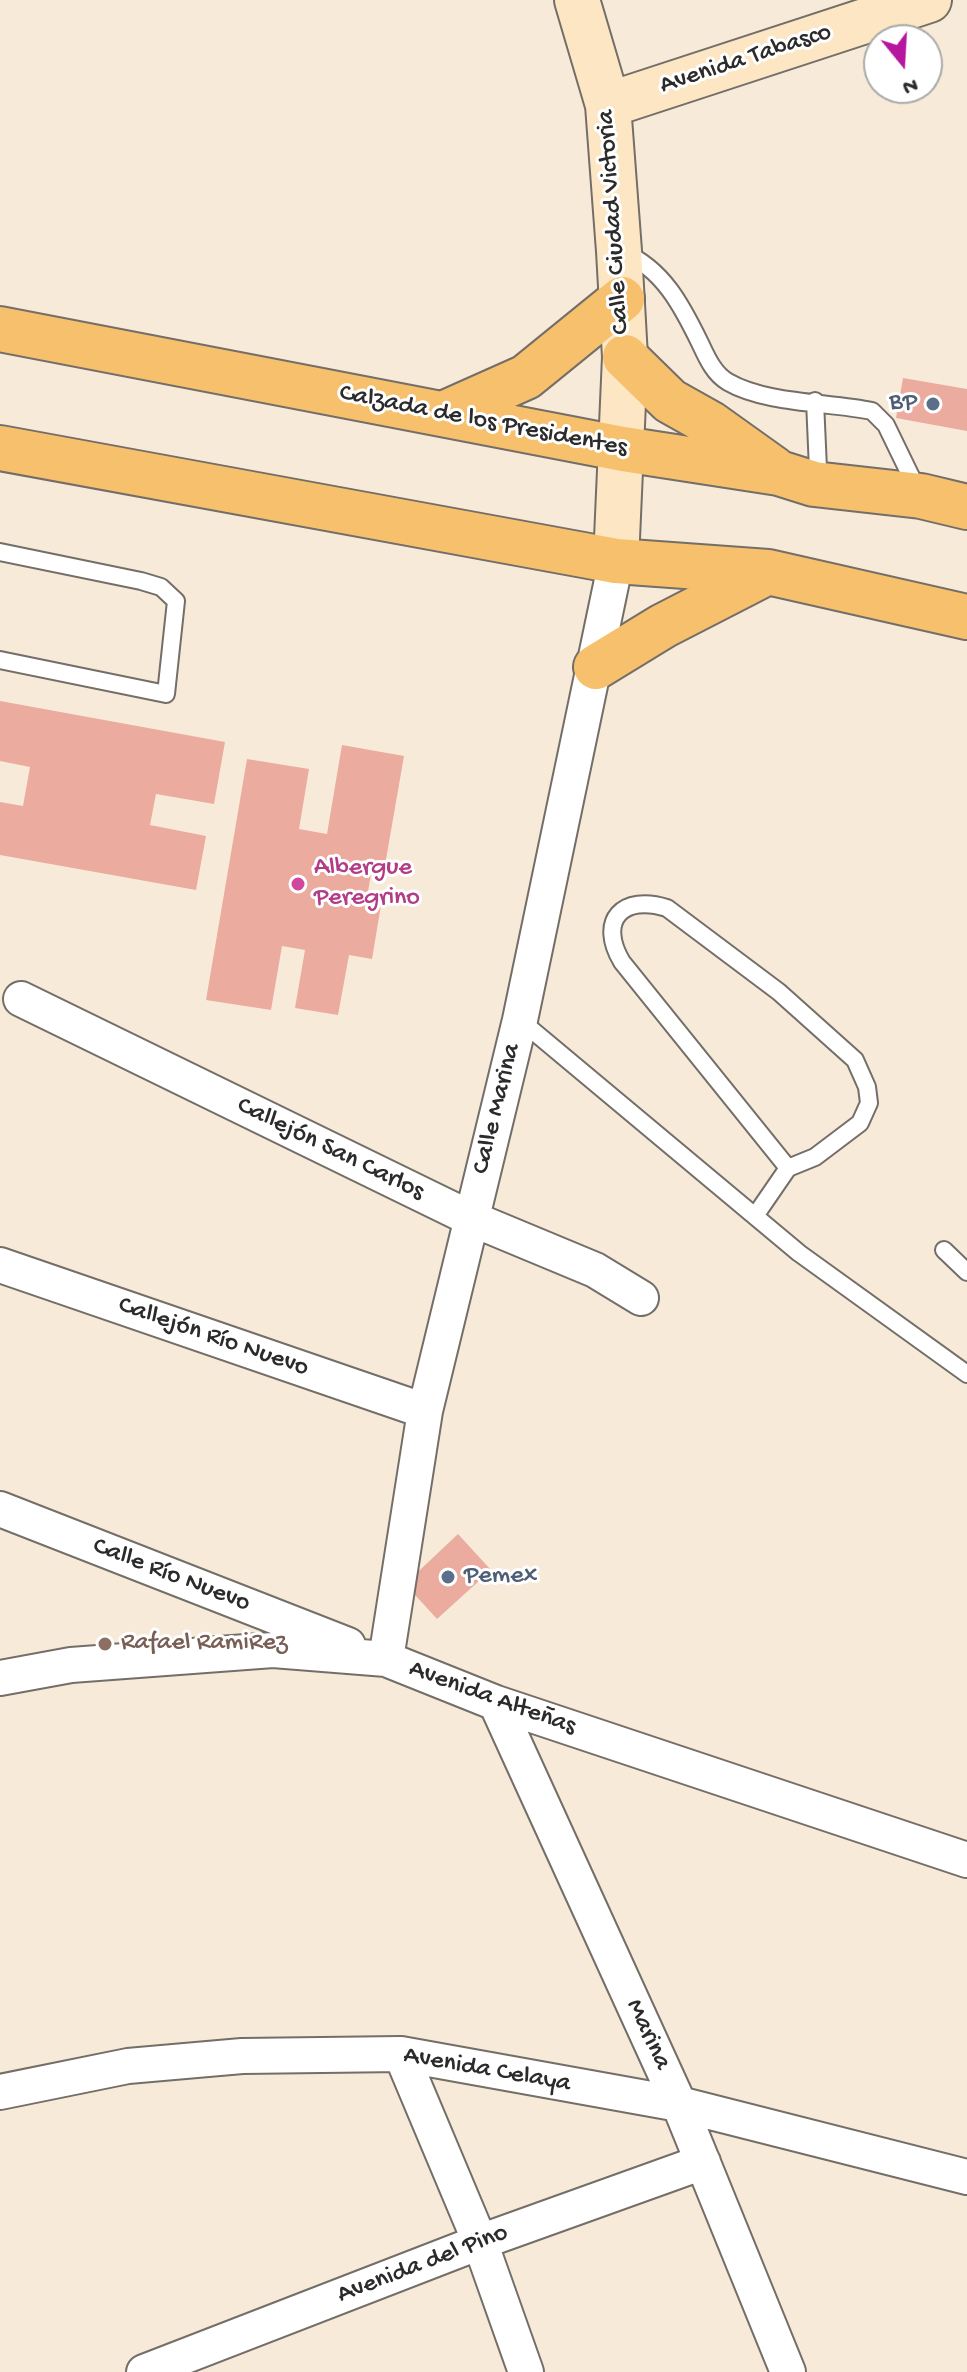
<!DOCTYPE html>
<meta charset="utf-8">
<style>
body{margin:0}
#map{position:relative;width:967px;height:2372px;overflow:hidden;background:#f8ead8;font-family:"Gochi Hand",sans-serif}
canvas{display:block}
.north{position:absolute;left:863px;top:24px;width:80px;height:80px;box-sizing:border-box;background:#fff;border:2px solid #aaa;border-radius:50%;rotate:162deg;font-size:22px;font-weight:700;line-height:32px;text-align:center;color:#2b2b2b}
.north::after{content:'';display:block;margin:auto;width:28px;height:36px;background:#b5179e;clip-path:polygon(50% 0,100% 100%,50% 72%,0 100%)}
</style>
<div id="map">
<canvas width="967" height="2372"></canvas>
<div class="north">N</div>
</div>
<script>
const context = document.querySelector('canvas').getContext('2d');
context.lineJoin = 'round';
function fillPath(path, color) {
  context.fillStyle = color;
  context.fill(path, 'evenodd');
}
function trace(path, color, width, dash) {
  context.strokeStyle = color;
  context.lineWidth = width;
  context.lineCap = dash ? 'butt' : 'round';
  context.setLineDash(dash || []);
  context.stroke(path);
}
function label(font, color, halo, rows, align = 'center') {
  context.font = font + ' "Gochi Hand",sans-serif';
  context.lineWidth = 6;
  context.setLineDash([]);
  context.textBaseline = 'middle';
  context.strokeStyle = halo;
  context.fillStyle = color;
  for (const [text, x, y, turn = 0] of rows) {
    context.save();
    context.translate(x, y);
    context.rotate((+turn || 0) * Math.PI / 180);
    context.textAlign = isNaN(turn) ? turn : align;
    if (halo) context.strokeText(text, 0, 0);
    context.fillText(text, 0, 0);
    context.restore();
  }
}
const building = new Path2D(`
 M903 378 967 389V431L896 418Z
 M0 701 225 742 214 804 156 794 150 825 206 836 196 890 0 855V802L23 806 30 767 0 761Z
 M342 745 404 756 385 865 373 863 366 903 381 905 372 959 349 955 338 1015 295 1008 305 950 282 946 271 1010 206 1000 247 759 309 769 299 829 327 834Z
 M458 1534 491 1570 437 1619 405 1584Z`);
const lane = new Path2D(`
 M623 252C663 269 682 306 700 343 707 358 714 374 728 382 766 404 829 402 872 411L886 425 918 491
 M815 483 818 469 815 401
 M0 552 141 581 161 587 176 601 166 694 0 660
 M520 1020 799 1253 967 1374
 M755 1216 788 1168 622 962C597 920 623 894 667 908L779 992 855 1060 867 1087 869 1103 860 1123 815 1157 788 1168
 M944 1250 967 1272`);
const street = new Path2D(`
 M21 999 470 1218 595 1270 641 1298
 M0 1265 425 1411
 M0 1509 348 1645
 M386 1659 425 1411 520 1020 616 561
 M0 1678 71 1665 273 1650 386 1659 496 1703 967 1860
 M496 1703 679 2104 788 2372
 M401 2054 480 2242 526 2372
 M0 2092 128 2066 242 2056 401 2054 679 2104 967 2177
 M144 2372 480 2242 703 2162`);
const secondary = new Path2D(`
 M577 0 608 105 619 251 625 357 616 561
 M608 105 929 0`);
const highway = new Path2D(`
 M0 329 623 449 779 473 814 484 921 496 967 507
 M625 357 670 401 711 424 774 469
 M443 414 526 377 622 299
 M0 448 616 561 768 572 967 617
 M596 667 663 626 768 572`);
const markers = [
 [933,404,8,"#5c6f8a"],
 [298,884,8,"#d1479c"],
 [448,1577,8,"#5c6f8a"],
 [105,1644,8,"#8d6e63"]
];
const streetNames = [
 ["Avenida Tabasco",746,60,-18],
 ["Calle Ciudad Victoria",615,222,-94],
 ["Calzada de los Presidentes",483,422,11],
 ["Calle Marina",498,1109,-76],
 ["Callejón San Carlos",330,1150,26],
 ["Callejón Río Nuevo",213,1338,19],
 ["Calle Río Nuevo",171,1576,21],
 ["Avenida Alteñas",492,1699,20],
 ["Marina",647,2035,65],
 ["Avenida Celaya",487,2071,10],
 ["Avenida del Pino",423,2265,-21]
];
const serviceNames = [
 ["BP",917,404],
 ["Pemex",464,1577,"left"]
];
const hotelNames = [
 ["Albergue",314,869],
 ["Peregrino",314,899]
];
const educationNames = [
 ["Rafael RamiRez",121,1644]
];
fillPath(building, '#ebac9f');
trace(lane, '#736e68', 20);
trace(street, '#736e68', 38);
trace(secondary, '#736e68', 48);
trace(highway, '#736e68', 48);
trace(lane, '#fff', 16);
trace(street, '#fff', 34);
trace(secondary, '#fce6c4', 44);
trace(highway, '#f7c06c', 44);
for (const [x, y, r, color] of markers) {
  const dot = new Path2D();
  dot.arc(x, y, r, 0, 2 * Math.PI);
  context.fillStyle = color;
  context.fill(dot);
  trace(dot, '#fff', 3);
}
label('26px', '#2b2b2b', '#fff', streetNames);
label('26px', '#4e5e75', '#fff', serviceNames, 'right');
label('26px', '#b23c85', '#fff', hotelNames, 'left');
label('26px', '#785e54', '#fff', educationNames, 'left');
</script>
